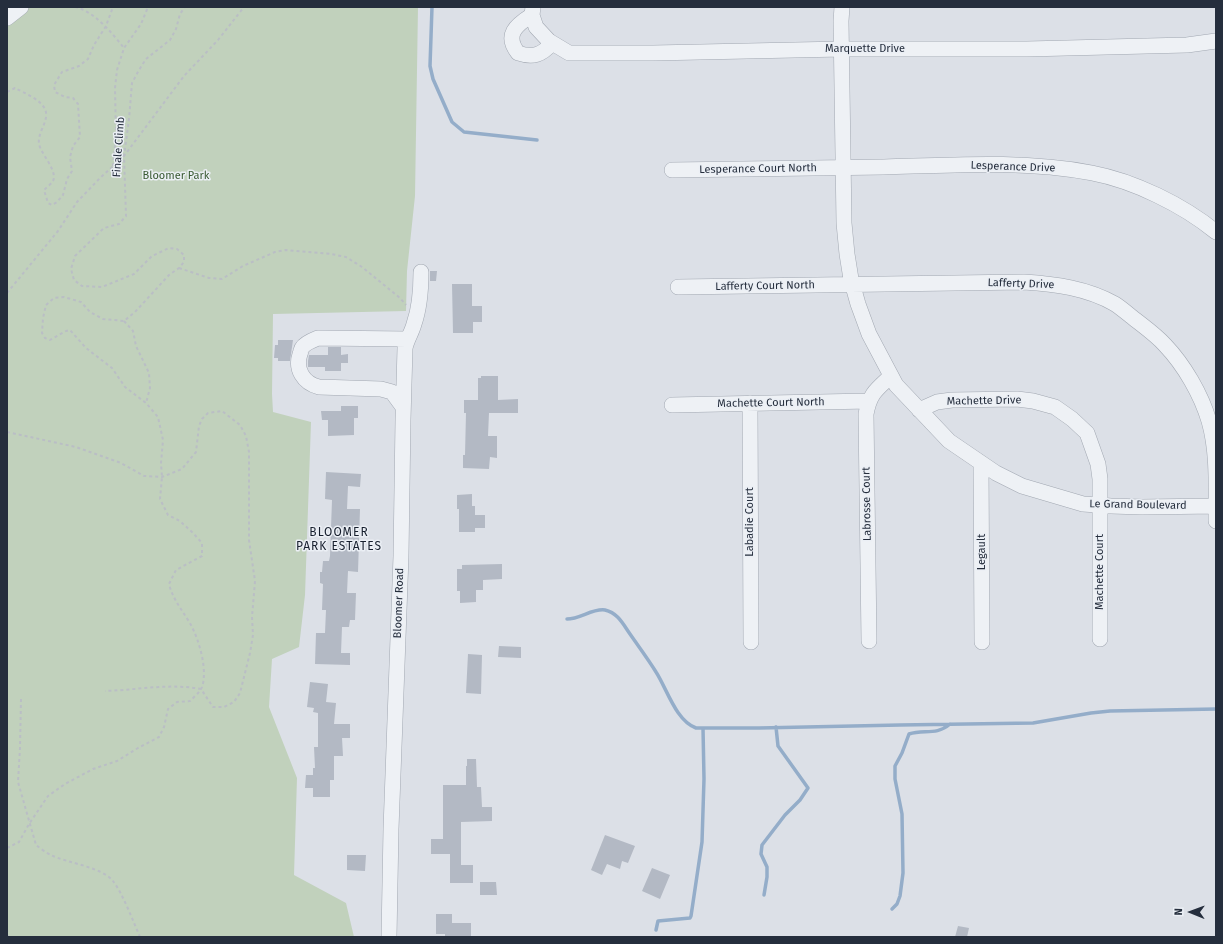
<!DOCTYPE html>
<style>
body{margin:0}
#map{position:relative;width:1223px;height:944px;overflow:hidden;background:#dce0e7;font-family:"Fira Sans",sans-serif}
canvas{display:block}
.frame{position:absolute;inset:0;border:8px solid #252e3d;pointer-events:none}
.north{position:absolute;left:1171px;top:892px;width:40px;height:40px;-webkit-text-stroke:3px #ebeff5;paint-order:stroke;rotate:271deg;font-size:11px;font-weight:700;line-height:16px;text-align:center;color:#252e3d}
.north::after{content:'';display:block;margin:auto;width:14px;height:18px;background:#252e3d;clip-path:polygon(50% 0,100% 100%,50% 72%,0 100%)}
</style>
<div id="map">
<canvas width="1223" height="944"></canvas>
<div class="frame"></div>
<div class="north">N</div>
</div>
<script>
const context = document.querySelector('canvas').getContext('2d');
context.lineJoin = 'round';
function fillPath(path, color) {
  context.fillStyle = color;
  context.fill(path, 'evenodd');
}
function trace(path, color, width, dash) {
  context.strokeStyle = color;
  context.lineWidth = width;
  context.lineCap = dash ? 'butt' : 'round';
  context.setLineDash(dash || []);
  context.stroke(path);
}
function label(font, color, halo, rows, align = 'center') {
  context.font = font + ' "Fira Sans",sans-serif';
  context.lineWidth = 3;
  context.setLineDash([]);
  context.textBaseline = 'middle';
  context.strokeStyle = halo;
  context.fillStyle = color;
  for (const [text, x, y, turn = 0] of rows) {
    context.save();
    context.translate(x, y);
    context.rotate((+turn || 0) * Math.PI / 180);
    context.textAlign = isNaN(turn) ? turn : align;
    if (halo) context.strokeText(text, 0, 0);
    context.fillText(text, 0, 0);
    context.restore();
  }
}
const green = new Path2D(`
 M7 7H418L415 196 407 271 406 311 273 314 272 394 273 412 311 422 305 595 299 647 272 659 269 707 297 778 294 875 346 903 354 937H7Z`);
const stream = new Path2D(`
 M432 7 430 66 433 79 452 122 464 132 537 140
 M567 619C580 619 593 608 605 610 618 613 623 624 630 634 639 647 648 659 656 672 667 689 676 721 696 728H759L900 725 1033 723 1091 713 1110 711 1216 709
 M764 895 767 877V867L761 854 762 845 785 815 800 800 808 788 778 746 776 727
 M892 909 897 904 900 896 903 873 902 814 895 779V766L902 753 909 734C924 729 936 736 950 724
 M656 930 658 921 690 918 691 916 702 842 704 779 703 728`);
const building = new Path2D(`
 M430 271H437L436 281H430Z
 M452 284H472V306H482V322H473V333H453Z
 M278 340H293L290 361H278V358H274L275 345H278Z
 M328 347H341V355L348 354V363H341V371H325V367H308V361L309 355H328Z
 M481 376H498V400L518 399V413H489L488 436H497V458L490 457 489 469 463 468V455H465L466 413H464V400H478V378H481Z
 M341 406H358V418H354V435L328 436V420H322L321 411H341Z
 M326 472 361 474 360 487 348 486 347 509H360L358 572 348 571 347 593H356L355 620H350L349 627H342L341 653H350V665L315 664 316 633H325L326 610H322L323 584 320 583V572H322L323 561H329L330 556 332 500 325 499Z
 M472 494V506H475V515H485V528H475V532H459V509H457V495Z
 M502 564V579L483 580V590H476V602L460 603V591H457V569H462V565Z
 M499 646 521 647V658L498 657Z
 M468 654 482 655 481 694 466 693Z
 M310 682 328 684 326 702 336 703 334 724H350V738H342L343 756H334V780H330V797H313V788H305L306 775H313V768H315L314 747H318V713L313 712 314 708 307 707Z
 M467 759H476L477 787H481L482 807H492V821L461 822V865H473V883H450V854H431V839H443V785H466V766H467Z
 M605 835 635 846 628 863 622 861 620 869 607 864 602 875 591 870Z
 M347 855H366L365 871 347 870Z
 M652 868 670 875 660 899 642 891Z
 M480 882H496L497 895H480Z
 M436 914H452V923H471V937H445V934H436Z
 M958 926 969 928 967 937H955Z`);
const path = new Path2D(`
 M75 7C94 11 112 33 124 48
 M7 92 15 88C24 93 40 99 45 109 50 121 37 132 39 144 41 154 58 171 53 181 51 184 47 187 44 190L48 203 52 205 57 202 63 195 67 179 72 171 70 157 73 146 80 137 78 104 73 98 65 97 55 92 54 85 62 72 79 66 88 59 94 45 106 26 113 7
 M113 166 116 135 115 88 117 70 124 48 141 24 148 7
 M179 268 209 278 222 279 243 266 275 252 286 250 331 254 346 257 362 267 400 298 406 305
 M7 293 58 231 77 202 100 178 124 156 184 76 218 40 244 7
 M124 321 133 331 136 346 149 373 150 388 146 403
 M7 432 76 447 121 463 144 476 162 477 182 469 196 452 199 426 202 419 208 413 222 411 240 425 246 436 249 452V540L255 581 252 617 253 635 250 653 240 693 234 702 224 707H213L201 689C169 683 137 690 105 691
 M21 699 20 748 18 782 36 845C40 848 46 853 51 855 67 863 102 867 113 881 123 894 133 921 140 937
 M7 848 19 842 29 824 48 796 65 784 93 769 117 761 138 748 159 737 164 727 168 709 177 702 190 701C194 697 200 692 202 687 208 670 199 640 191 625 183 611 173 600 169 584L176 570 202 556V543L193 533 180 521 168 515 160 499 162 477 161 463 163 440 158 417 146 403 125 387 112 368 86 348 70 330 66 331 50 340 45 338 42 333 43 318 46 305 54 298 64 297 81 302 90 312 103 319 124 321 135 312 169 275 179 268 184 262V255L177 249 169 248 152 256 134 274 102 287 82 286 74 280 71 269 75 256 104 228 119 224 126 216 124 156 129 119 132 83 139 70 146 59 170 40 176 29 180 14 185 7
 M7 929 8 937`);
const minor = new Path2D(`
 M533 7 532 15 536 27 549 41 569 53H653L842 49H1027L1187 45 1216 41
 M842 7 841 21 844 223 847 254 851 279 858 304 869 334 896 385 949 441 996 473 1022 486 1083 504 1111 506 1142 507 1216 506
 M532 15C516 25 504 35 518 53 533 58 542 55 552 43
 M7 18 21 7
 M672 170C743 169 813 168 884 167 953 165 1024 160 1092 173 1134 181 1183 205 1216 232
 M678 287 1024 282C1055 284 1087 288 1115 304 1121 308 1127 313 1132 317 1143 326 1155 334 1165 345 1184 365 1201 394 1209 421 1218 452 1216 488 1216 521
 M750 403 751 642
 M672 405 869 401
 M403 407 392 392 381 389 319 387C303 383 295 369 300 354 301 352 301 349 302 348 305 343 313 340 318 338L407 339
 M919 410 937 402 952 400 1017 399 1033 401 1055 407 1072 419 1087 433 1098 464 1100 479V639
 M981 463 982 642
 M869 641 866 414C870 393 876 390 891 376
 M389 937 391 829 401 556 403 420 405 348C407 339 412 332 414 324 420 307 421 290 421 272`);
const streetNames = [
 ["Marquette Drive",865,49],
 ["Finale Climb",119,147,-86],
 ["Lesperance Drive",1013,167,2],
 ["Lesperance Court North",758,169,-1],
 ["Lafferty Drive",1021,284,2],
 ["Lafferty Court North",765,286,-1],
 ["Machette Drive",984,401,-1],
 ["Machette Court North",771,403,-1],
 ["Labrosse Court",867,504,-91],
 ["Le Grand Boulevard",1138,505,1],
 ["Labadie Court",750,522,-90],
 ["Legault",982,552,-90],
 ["Machette Court",1100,572,-90],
 ["Bloomer Road",399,603,-88]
];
const parkNames = [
 ["Bloomer Park",176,176]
];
const neighbourhoodNames = [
 ["BLOOMER",339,533],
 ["PARK ESTATES",339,547]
];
fillPath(green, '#c1d1bc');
trace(stream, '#94adc9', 3.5);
fillPath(building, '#b3b9c4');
trace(minor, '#a1a7b1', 16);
trace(path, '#babec5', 2, [3, 3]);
trace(minor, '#eef1f5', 15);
label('11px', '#252e3d', '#ebeff5', streetNames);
label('11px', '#395a32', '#ebeff5', parkNames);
context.letterSpacing = '1px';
label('12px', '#171f2e', '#ebeff5', neighbourhoodNames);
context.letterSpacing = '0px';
</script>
